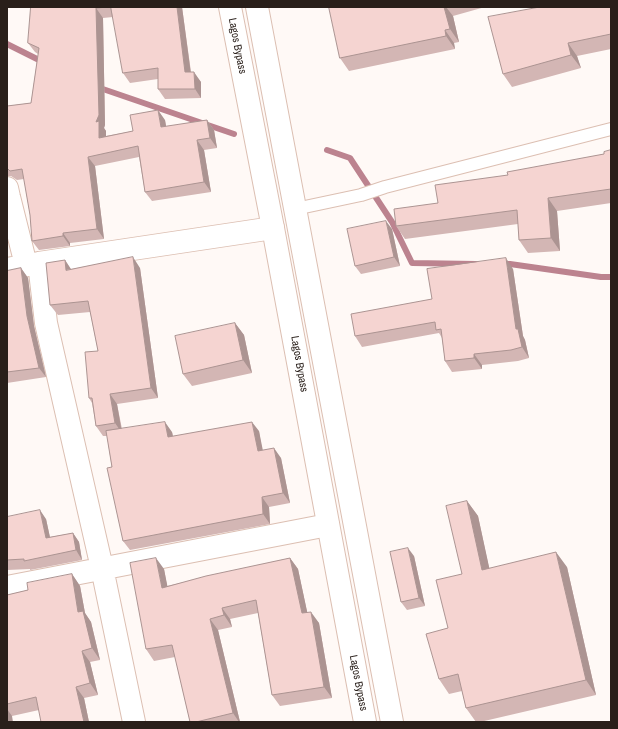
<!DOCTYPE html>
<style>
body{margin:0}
#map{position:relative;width:618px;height:729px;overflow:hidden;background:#fff9f6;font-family:"Archivo Narrow",sans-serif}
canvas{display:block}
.frame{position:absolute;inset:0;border:8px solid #291f1a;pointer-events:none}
</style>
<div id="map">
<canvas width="618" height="729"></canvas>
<div class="frame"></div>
</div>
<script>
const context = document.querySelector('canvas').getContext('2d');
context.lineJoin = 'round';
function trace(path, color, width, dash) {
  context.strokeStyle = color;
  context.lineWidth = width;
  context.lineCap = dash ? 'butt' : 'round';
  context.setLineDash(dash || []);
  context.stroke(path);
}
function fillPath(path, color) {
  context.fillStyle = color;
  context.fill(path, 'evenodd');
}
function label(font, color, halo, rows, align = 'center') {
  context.font = font + ' "Archivo Narrow",sans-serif';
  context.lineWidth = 3;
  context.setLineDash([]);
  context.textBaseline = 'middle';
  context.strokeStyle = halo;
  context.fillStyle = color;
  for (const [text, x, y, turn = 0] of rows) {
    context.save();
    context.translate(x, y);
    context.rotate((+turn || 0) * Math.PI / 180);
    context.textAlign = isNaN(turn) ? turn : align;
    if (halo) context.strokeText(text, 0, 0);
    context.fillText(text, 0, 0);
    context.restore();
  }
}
const stream = new Path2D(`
 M7 44 45 63
 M97 87 234 134
 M327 150 350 158 392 222 412 263 476 264
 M502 264H510L601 277H611`);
const lane = new Path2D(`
 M295 209 361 195 385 187 611 129`);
const street = new Path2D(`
 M7 188 9 197 26 265
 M39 263 46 323 102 568 134 722
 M7 269 39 263 273 228
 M7 587 328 525`);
const secondary = new Path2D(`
 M230 7 273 228 365 722
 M257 7 392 722`);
const wall = new Path2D(`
 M31 7H182L191 72 201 82V98L165 99 158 89V79L130 83 123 73 113 17 103 18 105 125 104 128 106 131V136L133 131 165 120 166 127 207 120 214 130 217 148 204 150 211 192 152 201 145 192 139 157 95 166 104 239 70 243V246L39 250 32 241 30 215 24 179 17 180 11 176H7V106L31 103 38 54 35 52 28 43Z
 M329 7H485L453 16 459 42 454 43 455 49 349 71 340 58Z
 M611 7V49L577 56 581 68 512 87 503 74Z
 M611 150V203L557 211 560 251 528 253 519 240 518 224 405 239 396 226 438 203 508 175 604 154Z
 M392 229 400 266 361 274 355 266Z
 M65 260 71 269 140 268 158 398 117 404 122 429 172 432 173 436 259 431 262 450 281 458 290 503 269 507 270 524 130 550 123 541 107 436H103L96 426 92 403 89 398 98 351 90 312 58 315 50 305Z
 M21 268 28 278 34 326 46 377 7 383V271Z
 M513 269 523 336 525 340 529 358 518 361 482 365V369L452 372 445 361 442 338 439 333 362 347 355 336 432 299Z
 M235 323 244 335 252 373 192 386 183 374Z
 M467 501 478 516 489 568 567 567 596 695 480 722H476L466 708 462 691 449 694 439 679 448 628 462 574Z
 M7 517 46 519 50 537 73 533 79 542 82 560 30 570V569L7 570Z
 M414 556 425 606 407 610 401 602Z
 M290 558 298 569 307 612 319 623 332 698 280 706 272 695 258 613 230 619 232 627 218 630 240 722H190L175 657 154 661 146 649 164 569 167 586Z
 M72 574 80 586 85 613 91 622 100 660 90 662 98 695 84 698 89 722H41L39 710 12 716 7 722V595L28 590Z`);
const shadedWall = new Path2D(`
 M177 7H182L192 82 185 72Z
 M444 7H446L453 16 459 42 450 29Z
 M96 8 103 18 105 125 104 128 106 131V148L99 138 96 122Z
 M445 30 454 43 455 49 446 36Z
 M568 43 577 56 581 68 571 55Z
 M194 72 201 82V98L195 89Z
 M158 110 165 120 168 137 161 127Z
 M207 120 214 130 217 148 210 138Z
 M197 140 204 150 211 192 204 182Z
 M88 157 95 166 104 239 97 229Z
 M548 198 557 211 560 251 551 238Z
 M386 221 392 229 400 266 394 257Z
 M63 233 70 243V246L63 236Z
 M133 257 140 268 158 398 151 388Z
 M506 258 513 269 523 336 525 340 529 358 522 347 516 329Z
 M65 260 72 271 66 270Z
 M21 268 28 278 34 326 46 377 39 368 27 316Z
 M235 323 244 335 252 373 243 360Z
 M474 354 482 365V369L474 358Z
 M110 394 117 404 122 433 115 423Z
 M165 422 172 432 175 447 168 437Z
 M252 422 259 431 265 461 258 451Z
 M274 448 281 458 290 503 283 493Z
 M262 497 269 507 270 524 263 514Z
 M467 501 478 516 493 585 482 570Z
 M40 510 46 519 52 547 46 538Z
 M73 533 79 542 82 560 76 550Z
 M408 548 414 556 425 606 419 598Z
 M556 552 567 567 596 695 586 680Z
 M156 558 164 569 170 599 162 588Z
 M290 558 298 569 310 625 302 613Z
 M72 574 80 586 85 613 91 622 100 660 92 648 78 612Z
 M222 608 230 619 232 627 224 615Z
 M311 612 319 623 332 698 324 687Z
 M210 619 218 630 240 722H239L233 713Z
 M82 651 90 662 98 695 90 683Z
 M76 687 84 698 89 722H84Z
 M7 709 12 716 13 722H7Z`);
const building = new Path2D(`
 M31 7H108L96 8 99 115 96 122 99 121V138L133 131 130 115 158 110 161 127 207 120 210 138 197 140 204 182 145 192 138 146 88 157 97 229 63 233V236L32 241 30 215 22 169 10 171 7 168V106L31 103 39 48 28 43Z
 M111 7H177L185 72H194L195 89H158V68L123 73Z
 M329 7H444L450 29 445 30 446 36 340 58Z
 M540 7H611V34L568 43 571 55 503 74 488 17Z
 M611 150V190V189L548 198 551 238 519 240 517 210 396 226 394 209 438 203 435 185 508 175 507 172 604 154V152Z
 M386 221 394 257 355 266 347 229Z
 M133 257 151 388 110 394 115 423 96 426 92 398H89L85 352 98 351 88 301 50 305 46 263 65 260 66 270Z
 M506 258 516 329H518L522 347 511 350 474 354V358L445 361 441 329 436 330 435 322 355 336 351 314 432 299 427 269Z
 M21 268 27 316 39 368 7 372V271Z
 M235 323 243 360 183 374 175 336Z
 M165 422 168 437 252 422 258 451 274 448 283 493 262 497 263 514 123 541 107 468 112 467 106 431Z
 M467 501 482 570 556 552 586 680 466 708 458 674 439 679 426 634 448 628 436 580 462 574 446 506Z
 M40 510 46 538 73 533 76 550 24 561V559L7 560V517Z
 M408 548 419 598 401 602 390 552Z
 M156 558 162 588 206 576 290 558 302 613 311 612 324 687 272 695 256 600 222 608 224 615 210 619 233 713 196 722H190L172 645 146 649 130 563Z
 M72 574 78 612 83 611 92 648 82 651 90 683 76 687 84 722H41L36 697 7 704V595L28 590 27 583Z`);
const streetNames = [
 ["Lagos Bypass",237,46,79],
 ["Lagos Bypass",299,364,80],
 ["Lagos Bypass",358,683,79]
];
trace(stream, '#bc838f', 6);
trace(lane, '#dcbfb2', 14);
trace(street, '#dcbfb2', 24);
trace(secondary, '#dcbfb2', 24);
trace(lane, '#fff', 12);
trace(street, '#fff', 22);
trace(secondary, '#fff', 22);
fillPath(wall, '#d3b6b4');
fillPath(shadedWall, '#ac9492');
fillPath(building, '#f5d4d1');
trace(building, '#ac9492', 1);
label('11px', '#291f1a', '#fff', streetNames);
</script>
